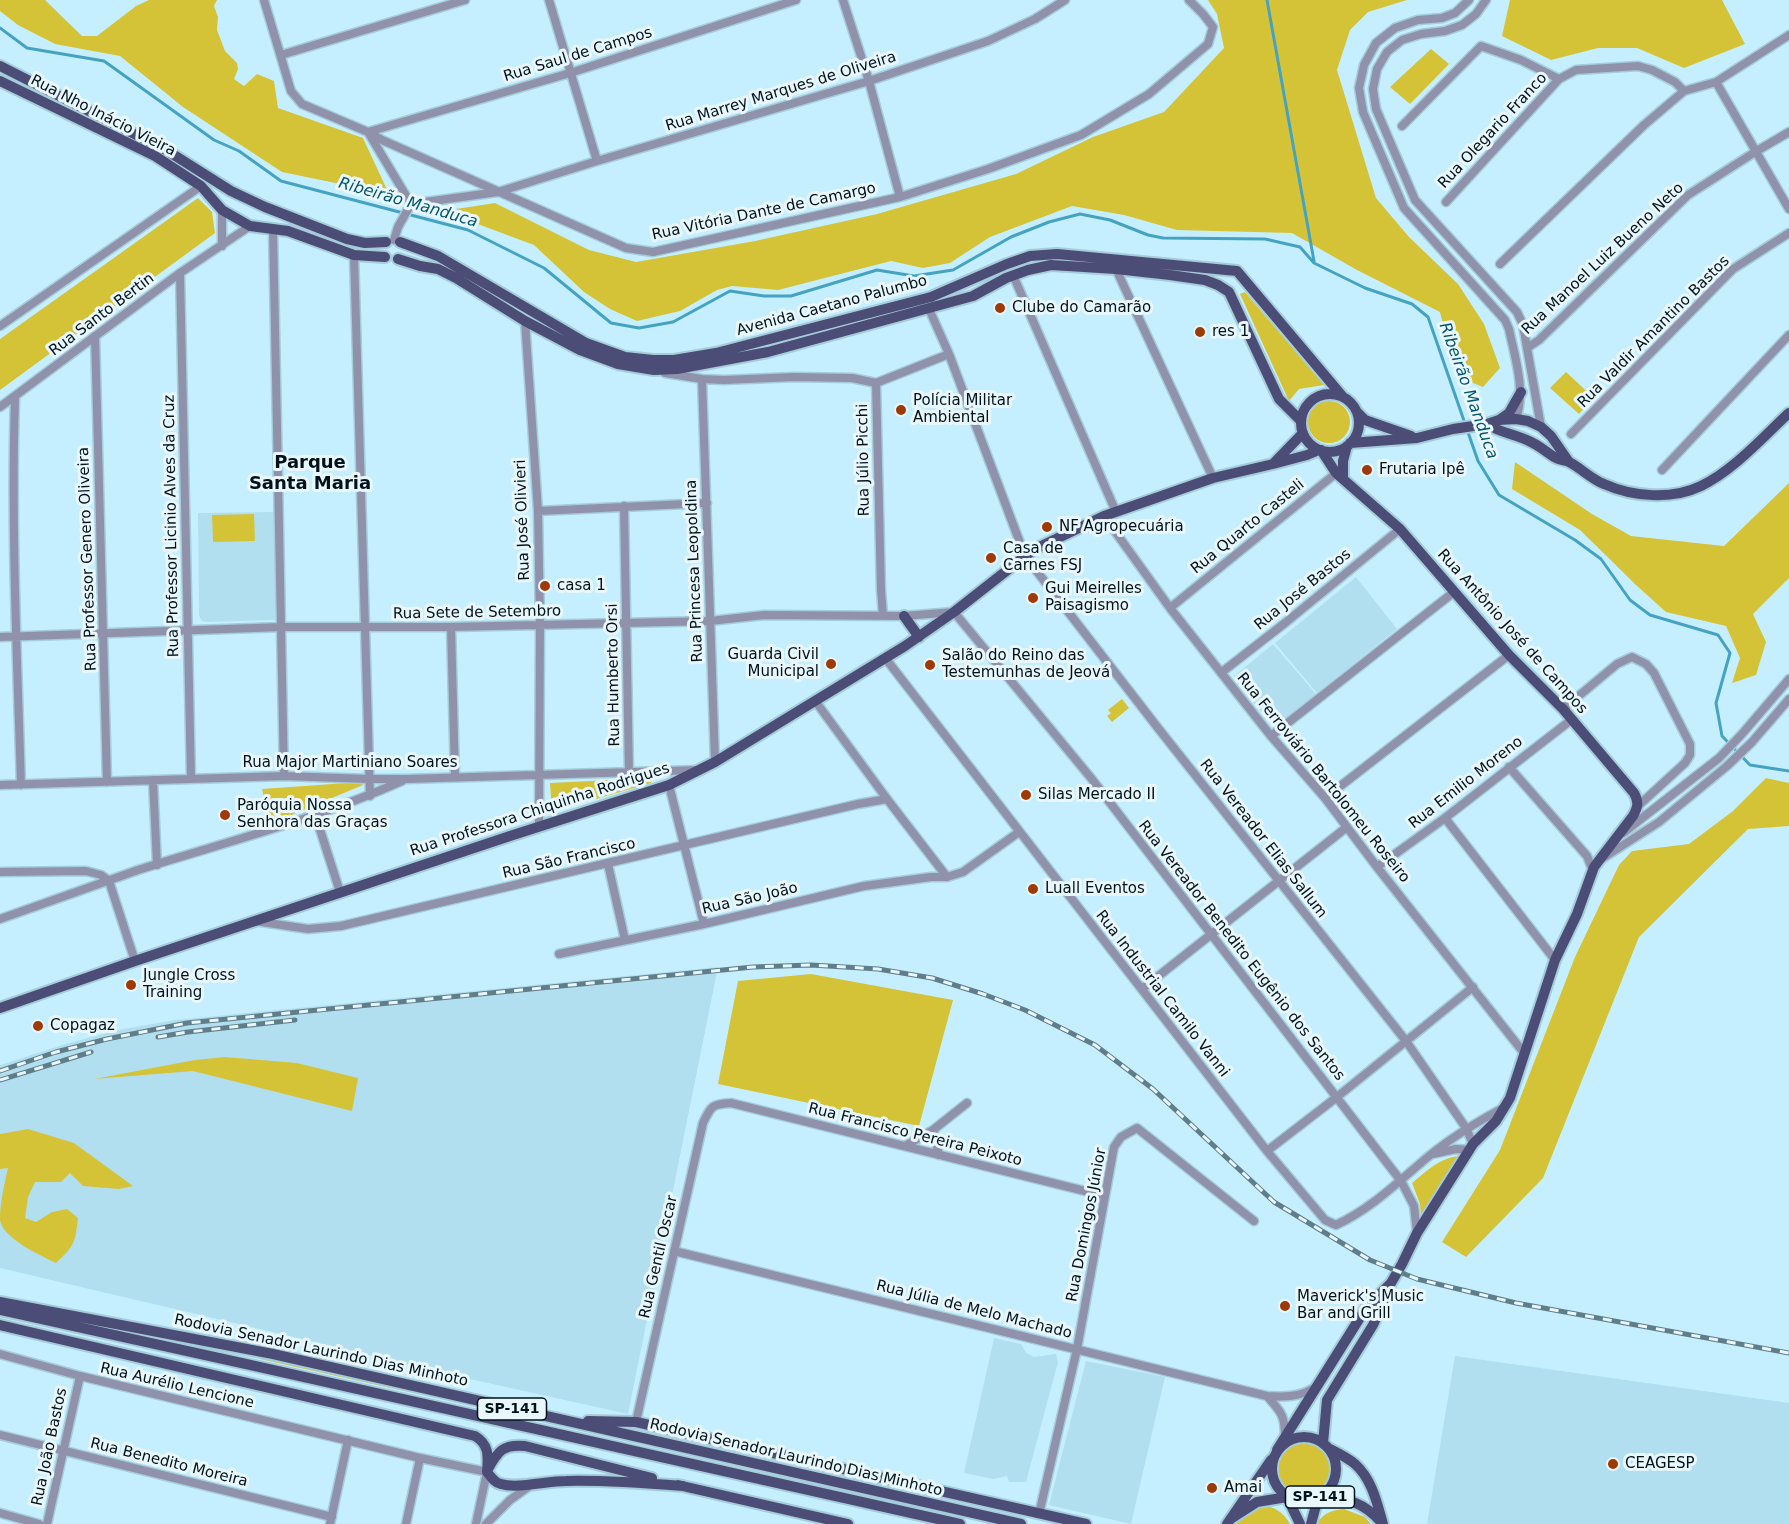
<!DOCTYPE html>
<meta charset="utf-8">
<style>
body{margin:0}
canvas{display:block;background:#c5effe}
</style>
<canvas width="1789" height="1524"></canvas>
<script>
const context = document.querySelector('canvas').getContext('2d');
context.lineJoin = 'round';
function fillPath(path, color) {
  context.fillStyle = color;
  context.fill(path, 'evenodd');
}
function trace(path, color, width, dash) {
  context.strokeStyle = color;
  context.lineWidth = width;
  context.lineCap = dash ? 'butt' : 'round';
  context.setLineDash(dash || []);
  context.stroke(path);
}
function label(font, color, halo, rows, align = 'center') {
  context.font = font + ' "DejaVu Sans",sans-serif';
  context.lineWidth = 6;
  context.setLineDash([]);
  context.textBaseline = 'middle';
  context.strokeStyle = halo;
  context.fillStyle = color;
  for (const [text, x, y, turn = 0] of rows) {
    context.save();
    context.translate(x, y);
    context.rotate((+turn || 0) * Math.PI / 180);
    context.textAlign = isNaN(turn) ? turn : align;
    if (halo) context.strokeText(text, 0, 0);
    context.fillText(text, 0, 0);
    context.restore();
  }
}
const built = new Path2D(`
 M275 512V620L205 622 201 620 199 615 198 513Z
 M1356 577 1397 629 1317 693 1275 643Z
 M1273 644 1316 694 1281 722H1275L1267 719 1235 680 1234 676Z
 M718 967 628 1414 411 1366 336 1347 0 1268V1065L66 1044 118 1030 175 1020Z
 M994 1338 1021 1344 1026 1353 1034 1357 1056 1354 1058 1362 1026 1482H1009L1007 1476 993 1479 964 1473Z
 M1455 1356 1789 1403V1524H1427Z
 M1086 1361 1165 1377 1131 1524 1049 1505Z`);
const green = new Path2D(`
 M0 0H45L82 36H97L136 6 149 0H217L214 6 218 17 217 30 225 51 237 63 238 69 234 79 244 86 257 74 274 81 278 108 363 138 389 194 282 172 183 107 120 56 55 44 18 25 0 11Z
 M1208 0H1407L1368 12 1350 30 1337 70 1376 198 1409 237 1458 284 1484 324 1500 368 1483 387 1456 376 1440 312 1357 270 1292 233 1177 230 1124 215 1072 206 990 237 950 263 923 268 891 261 778 290 732 286 717 290 680 311 637 321 610 309 584 292 534 245 443 211 495 203 589 250 636 262 755 241 877 214 1016 174 1093 137 1164 112 1224 48 1217 14Z
 M1510 0H1722L1745 44 1684 68 1637 48H1598L1551 60 1502 36Z
 M1431 49 1449 64 1410 104 1390 87Z
 M198 198 212 212 215 233 0 390V339Z
 M1245 292 1324 385 1299 389 1289 401 1240 294Z
 M1566 372 1594 398 1579 414 1550 388Z
 M1308 422a21 21 0 1 1 42 0a21 21 0 1 1-42 0Z
 M1515 462 1592 514 1631 536 1724 546 1789 483V578L1753 614 1766 642 1756 675 1732 683 1740 658 1726 626 1666 612 1636 585 1580 530 1512 489Z
 M254 514 255 541 213 542 212 515Z
 M1122 699 1129 708 1112 722 1107 716 1111 713 1108 710Z
 M652 778 651 783 552 812 550 783Z
 M1766 778 1789 783V826L1748 829 1639 937 1543 1178 1466 1257 1442 1242 1500 1150 1575 957 1619 865 1632 851 1689 844 1733 811Z
 M360 782 363 785 270 824 262 789Z
 M811 974 953 1000 919 1126 718 1084 738 981Z
 M225 1057 297 1063 358 1078 352 1111 193 1071 94 1079 195 1060Z
 M28 1129 74 1143 133 1186 119 1189 83 1186 70 1173 61 1182H35L28 1197 25 1218 36 1222 52 1212 67 1209 78 1218C75 1243 75 1245 56 1263 40 1255 3 1239 0 1220 0 1203 4 1185 8 1168L0 1169V1134Z
 M1459 1156 1421 1218 1420 1204 1412 1183C1427 1171 1439 1158 1459 1156Z
 M261 1355 505 1412 386 1387 260 1359Z
 M1276 1470a28 28 0 1 1 56 0a28 28 0 1 1-56 0Z
 M1262 1506C1275 1506 1284 1513 1290 1524H1236L1241 1516Z
 M1344 1509 1365 1517 1371 1524H1317C1322 1513 1333 1510 1344 1509Z`);
const stream = new Path2D(`
 M1267 0 1314 261
 M0 28 27 48 104 61 214 140 239 151 281 181 468 230 544 268 611 323 639 328 673 322 730 291 764 296H791L877 270 914 276 953 270 1011 237 1049 222 1080 214 1110 220 1148 235 1163 238 1265 239 1300 247 1314 263 1365 288 1412 304 1428 317 1478 461 1499 495 1575 540 1601 559 1630 600 1650 615 1718 635 1730 653 1716 703 1722 736 1750 765 1789 771`);
const minor = new Path2D(`
 M264 0 291 91 302 104 368 132 382 140 626 248 653 252 900 197 988 169 1081 135 1149 94 1208 44 1213 27 1203 14 1189 0
 M549 0 597 161
 M843 0 869 81 900 197
 M1469 0 1455 13 1442 18 1418 20 1395 28 1376 43 1364 65 1359 88 1363 112 1404 208 1505 320 1509 329C1515 358 1526 390 1516 419
 M1486 0 1476 14 1462 25 1445 31 1421 34 1402 40 1387 52 1377 69 1373 89 1376 109 1415 200 1517 312 1523 325 1541 427
 M281 55 465 0
 M1716 82 1789 209
 M1402 126 1481 46 1521 60 1559 79 1576 70 1638 66 1652 70 1675 82 1684 91
 M1446 202 1559 79
 M411 204 498 192 597 161 869 81 988 41 1035 19 1065 0
 M411 204 368 132 570 73 796 0
 M222 210V246
 M273 229 284 776
 M394 240 398 227 411 204
 M354 255 370 796
 M1500 264 1644 125 1684 91 1716 82 1789 35
 M1116 269 1213 478
 M180 273 191 779
 M1013 275 1116 512
 M929 309 949 354 1025 556 1158 728 1406 1041 1466 1128 1473 1144
 M525 321 538 511 540 625 539 826
 M0 326 201 186
 M95 336 107 782
 M1527 348 1539 340 1688 195 1755 152 1789 132
 M665 373 702 379 724 380 794 377 852 378 876 383 881 590 883 615
 M702 379 715 762
 M876 383 949 354
 M15 398C11 526 17 656 21 785
 M0 407 180 273 250 226
 M1571 434 1733 269 1789 233
 M1662 470 1789 335
 M624 506 629 773
 M538 511 707 503
 M1104 516 1170 608 1271 736 1325 798 1377 867 1524 1053
 M1170 608 1340 470
 M451 627 455 776
 M0 637 282 627H451L710 621 764 615 904 616 954 612 1091 778 1401 1181 1414 1206 1417 1233
 M886 659 1267 1151 1325 1220 1336 1225C1371 1209 1399 1181 1429 1156 1452 1137 1477 1122 1503 1108
 M1222 672 1285 623 1400 529
 M816 702 887 799 947 877
 M1563 709 1617 664 1632 657 1646 664 1654 673 1690 744V755L1685 763 1638 806
 M1271 736 1454 592
 M1509 767 1587 856 1593 871
 M153 780 157 865
 M0 785 284 776 369 779H407L698 770
 M669 785 704 924
 M1325 798 1509 655
 M315 814 340 892
 M1445 818 1555 960
 M1623 833 1719 758 1742 734 1789 679
 M1603 858 1659 822 1727 766 1752 742 1789 699
 M608 864 625 940
 M1377 867 1445 818 1571 720
 M0 872 86 871 101 875 109 881 135 961
 M0 919C46 903 92 886 138 870 226 842 317 819 402 781
 M255 921 308 929 341 926 858 804 887 799
 M559 954 704 924 864 886 931 877H947L963 872 1019 832
 M1142 989 1347 827
 M933 1130 967 1103
 M905 1146 933 1130 939 1155
 M1267 1151 1337 1097 1473 987
 M1433 1154 1456 1149 1470 1150
 M674 1251 1267 1396C1284 1397 1300 1397 1314 1388
 M0 1354 80 1376 420 1458 487 1472 476 1524
 M1267 1396C1281 1412 1285 1415 1285 1437
 M636 1422 703 1123C711 1106 712 1104 731 1103L1105 1196
 M0 1435 332 1517
 M0 1513 39 1524
 M1039 1514 1077 1349 1114 1147 1121 1137 1137 1128 1254 1221
 M47 1524 80 1376
 M330 1524 348 1440
 M406 1524 420 1458
 M486 1524 510 1500 531 1485`);
const major = new Path2D(`
 M0 66 166 150 231 191 265 207 347 239 365 243 386 242
 M0 81 155 156 201 186 222 210 250 226 288 231 354 255 385 257
 M400 242 438 256 586 343 625 357 653 360H674L716 353 931 297 1007 264 1030 256 1057 254 1237 271 1343 397
 M398 259 420 266 438 269 456 278 525 321 580 350 618 364 654 370 677 369 768 352 973 296 1006 278 1028 270 1051 265 1116 269 1170 275 1205 280 1218 285 1229 292 1279 399 1301 421
 M1301 423a29 29 0 1 1 58 0a29 29 0 1 1-58 0Z
 M1357 412 1365 420 1411 436
 M1499 420 1509 413 1521 392
 M1487 424C1500 433 1515 434 1529 441 1539 445 1547 453 1556 458 1560 460 1565 460 1569 462 1581 468 1591 479 1604 484 1633 497 1672 500 1701 486 1734 470 1763 437 1789 413
 M1350 443 1417 438 1453 429 1487 424 1499 420 1516 419 1528 421 1541 427 1551 436 1569 462
 M1273 464 1303 433
 M1343 479V461L1347 446
 M904 616 919 637
 M0 1008 135 961 510 836 669 785 715 762 905 646 954 612 1033 550 1104 516 1213 478 1273 464 1307 455 1319 450
 M0 1302 273 1354 1021 1524
 M0 1310 246 1364 960 1524
 M0 1325 475 1436C490 1445 488 1457 487 1472 491 1477 495 1483 501 1484 518 1489 546 1481 566 1481 605 1480 644 1483 683 1486
 M588 1421 636 1422 1086 1524
 M1272 1469a32 32 0 1 1 64 0a32 32 0 1 1-64 0Z
 M1323 1443 1327 1400 1373 1325 1390 1286
 M1330 1449C1338 1453 1348 1458 1355 1464 1372 1479 1377 1503 1383 1524
 M1277 1450 1366 1308 1391 1283 1402 1264 1417 1233 1473 1144 1496 1121 1510 1098 1555 960 1577 914 1594 867 1633 816C1638 807 1639 802 1634 793L1563 709 1509 655 1400 529 1336 473 1321 450
 M488 1469C498 1451 503 1444 525 1446L652 1478
 M678 1485 848 1524
 M1321 1496C1347 1500 1361 1500 1380 1521
 M1232 1518 1257 1502 1287 1497 1300 1524
 M1227 1524 1271 1460
 M1311 1524 1318 1498`);
const rail = new Path2D(`
 M158 1037 188 1032 295 1020
 M0 1071 56 1052 107 1039 187 1023 753 967 811 965 878 969 932 978 983 994 1025 1010 1095 1045 1153 1089 1274 1202 1370 1260 1417 1279 1516 1303 1789 1353
 M0 1080 91 1052`);
const markers = [
 [1000,308,6,"#9e3a06"],
 [1200,332,6,"#9e3a06"],
 [901,410,6,"#9e3a06"],
 [1367,470,6,"#9e3a06"],
 [1047,527,6,"#9e3a06"],
 [991,558,6,"#9e3a06"],
 [545,586,6,"#9e3a06"],
 [1033,598,6,"#9e3a06"],
 [831,664,6,"#9e3a06"],
 [930,665,6,"#9e3a06"],
 [1026,795,6,"#9e3a06"],
 [225,815,6,"#9e3a06"],
 [1033,889,6,"#9e3a06"],
 [131,985,6,"#9e3a06"],
 [38,1026,6,"#9e3a06"],
 [1285,1306,6,"#9e3a06"],
 [1613,1464,6,"#9e3a06"],
 [1212,1488,6,"#9e3a06"]
];
const shields = [
 [512,1409,69],
 [1320,1497,69]
];
const shieldNames = [
 ["SP-141",512,1409],
 ["SP-141",1320,1497]
];
const streetNames = [
 ["Rua Saul de Campos",578,55,-17],
 ["Rua Marrey Marques de Oliveira",781,92,-17],
 ["Rua Nho Inácio Vieira",103,116,27],
 ["Rua Olegario Franco",1493,131,-47],
 ["Rua Vitória Dante de Camargo",764,212,-12],
 ["Rua Manoel Luiz Bueno Neto",1603,259,-43],
 ["Avenida Caetano Palumbo",832,306,-15],
 ["Rua Santo Bertin",102,315,-37],
 ["Rua Valdir Amantino Bastos",1654,332,-45],
 ["Rua Júlio Picchi",864,460,-91],
 ["Rua José Olivieri",523,520,-92],
 ["Rua Professor Licinio Alves da Cruz",172,526,-91],
 ["Rua Quarto Casteli",1248,527,-39],
 ["Rua Professor Genero Oliveira",88,559,-92],
 ["Rua Princesa Leopoldina",695,571,-92],
 ["Rua José Bastos",1303,590,-39],
 ["Rua Sete de Setembro",477,613,-1],
 ["Rua Antônio José de Campos",1512,632,48],
 ["Rua Humberto Orsi",614,675,-91],
 ["Rua Major Martiniano Soares",350,763],
 ["Rua Ferroviário Bartolomeu Roseiro",1323,778,51],
 ["Rua Emilio Moreno",1466,783,-38],
 ["Rua Professora Chiquinha Rodrigues",540,810,-18],
 ["Rua Vereador Elias Sallum",1263,839,52],
 ["Rua São Francisco",569,859,-13],
 ["Rua São João",750,899,-13],
 ["Rua Vereador Benedito Eugênio dos Santos",1241,951,52],
 ["Rua Industrial Camilo Vanni",1162,994,52],
 ["Rua Francisco Pereira Peixoto",915,1135,14],
 ["Rua Domingos Júnior",1087,1225,-79],
 ["Rua Gentil Oscar",659,1257,-77],
 ["Rua Júlia de Melo Machado",974,1310,14],
 ["Rodovia Senador Laurindo Dias Minhoto",321,1351,12],
 ["Rua Aurélio Lencione",177,1386,13],
 ["Rua João Bastos",50,1447,-78],
 ["Rodovia Senador Laurindo Dias Minhoto",796,1458,13],
 ["Rua Benedito Moreira",169,1463,14]
];
const poiNames = [
 ["Clube do Camarão",1012,308],
 ["res 1",1212,332],
 ["Polícia Militar",913,401],
 ["Ambiental",913,418],
 ["Frutaria Ipê",1379,470],
 ["NF Agropecuária",1059,527],
 ["Casa de",1003,549],
 ["Carnes FSJ",1003,566],
 ["casa 1",557,586],
 ["Gui Meirelles",1045,589],
 ["Paisagismo",1045,606],
 ["Guarda Civil",819,655,"right"],
 ["Municipal",819,672,"right"],
 ["Salão do Reino das",942,656],
 ["Testemunhas de Jeová",942,673],
 ["Silas Mercado II",1038,795],
 ["Paróquia Nossa",237,806],
 ["Senhora das Graças",237,823],
 ["Luall Eventos",1045,889],
 ["Jungle Cross",143,976],
 ["Training",143,993],
 ["Copagaz",50,1026],
 ["Maverick's Music",1297,1297],
 ["Bar and Grill",1297,1314],
 ["CEAGESP",1625,1464],
 ["Amai",1224,1488]
];
const waterNames = [
 ["Ribeirão Manduca",408,203,16],
 ["Ribeirão Manduca",1468,391,70]
];
const quarterNames = [
 ["Parque",310,463],
 ["Santa Maria",310,484]
];
fillPath(built, '#b2dff0');
fillPath(green, '#d5c337');
trace(stream, '#45a3c1', 3);
trace(minor, '#a5ccda', 11);
trace(major, '#a5ccda', 14);
trace(minor, '#9092ab', 8);
trace(major, '#4c4d76', 10);
trace(rail, '#607e89', 5);
trace(rail, '#e9f7fc', 3, [9]);
for (const [x, y, r, color] of markers) {
  const dot = new Path2D();
  dot.arc(x, y, r, 0, 2 * Math.PI);
  context.fillStyle = color;
  context.fill(dot);
  trace(dot, '#e9f7fc', 2);
}
for (const [x, y, w] of shields) {
  const box = new Path2D();
  box.roundRect(x - w / 2, y - 11, w, 22, 4.5);
  context.fillStyle = '#e9f7fc';
  context.fill(box);
  trace(box, '#00131a', 1.5);
}
label('bold 14px', '#00131a', null, shieldNames);
label('15px', '#00131a', '#e9f7fc', streetNames);
label('15px', '#00131a', '#e9f7fc', poiNames, 'left');
label('italic 16px', '#01566b', '#e9f7fc', waterNames);
label('bold 18px', '#00131a', '#e9f7fc', quarterNames);
</script>
